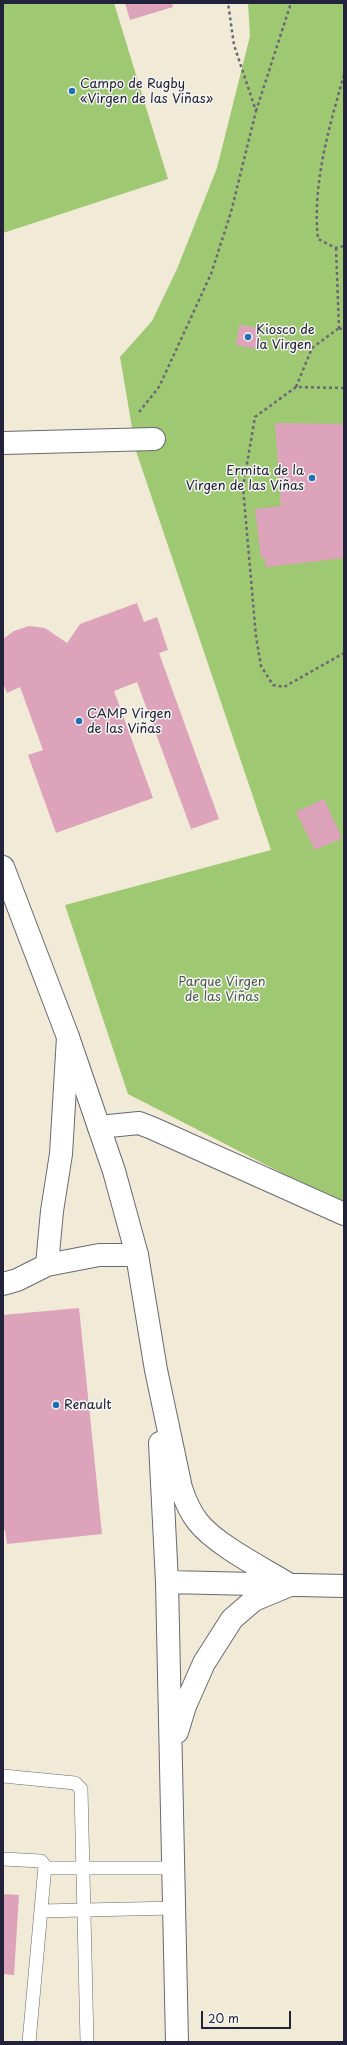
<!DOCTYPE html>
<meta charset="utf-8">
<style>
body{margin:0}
#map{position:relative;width:347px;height:2045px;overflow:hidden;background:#f1ead7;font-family:"Playpen Sans",sans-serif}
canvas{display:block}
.frame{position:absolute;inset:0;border:4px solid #22223b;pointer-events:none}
.scale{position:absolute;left:201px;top:2011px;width:90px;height:18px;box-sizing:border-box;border:2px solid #22223b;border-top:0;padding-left:5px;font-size:12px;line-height:14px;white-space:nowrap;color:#22223b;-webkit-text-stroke:3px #f6f6f2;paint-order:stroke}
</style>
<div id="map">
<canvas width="347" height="2045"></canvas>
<div class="frame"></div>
<div class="scale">20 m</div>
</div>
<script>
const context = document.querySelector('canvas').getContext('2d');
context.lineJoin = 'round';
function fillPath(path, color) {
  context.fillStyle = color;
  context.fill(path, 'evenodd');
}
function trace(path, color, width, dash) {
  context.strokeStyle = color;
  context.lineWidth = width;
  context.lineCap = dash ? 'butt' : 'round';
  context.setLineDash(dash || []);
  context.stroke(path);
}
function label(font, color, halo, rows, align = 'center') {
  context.font = font + ' "Playpen Sans",sans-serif';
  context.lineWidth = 3;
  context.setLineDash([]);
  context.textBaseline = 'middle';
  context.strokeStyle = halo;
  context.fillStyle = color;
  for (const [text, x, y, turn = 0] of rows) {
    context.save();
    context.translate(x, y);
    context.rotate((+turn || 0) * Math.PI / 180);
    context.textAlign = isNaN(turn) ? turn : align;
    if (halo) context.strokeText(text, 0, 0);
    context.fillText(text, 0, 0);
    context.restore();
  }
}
const green = new Path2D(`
 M3 3H114L168 179 3 233Z
 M248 3H344V1205L128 1094 65 905 271 850 136 451 120 357 152 321 177 269 217 168 250 36Z`);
const building = new Path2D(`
 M125 3H172L173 7 130 20Z
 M239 325 260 328 257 349 236 345Z
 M275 423 344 424V558L266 567 265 558H261L255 509 281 506Z
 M137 603 144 622 157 617 168 650 159 653 219 819 191 829 137 682 114 691 153 798 56 833 28 755 43 750 20 687 7 693 3 683V639L14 631 29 626 45 628 67 643 80 624Z
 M324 799 342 838 315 850 296 812Z
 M79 1308 102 1534 7 1544 5 1530H3V1315Z
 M3 1894 19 1895 14 1975 3 1974Z`);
const path = new Path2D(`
 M344 75C329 127 312 185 318 239L336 248 344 246
 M256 111 291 3
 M336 248 339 328
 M339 328 344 330
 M296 387 312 348 339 328
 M344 388 296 387 255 417 243 487 256 637 261 666 273 685 284 687 344 653
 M139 412 159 387 211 274 231 212 256 111 234 45 228 3`);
const service = new Path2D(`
 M3 1776 75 1783 81 1789 87 2042
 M3 1859 41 1861 45 1866 29 2042
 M45 1868H174
 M41 1911 174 1908`);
const minor = new Path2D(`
 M3 443 154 439
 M99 1127 139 1123 152 1128 344 1214
 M47 1265 52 1211 61 1154 68 1037
 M3 1284 17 1280 47 1265 99 1255H137`);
const tertiary = new Path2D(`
 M3 867 68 1037 114 1171 137 1255 156 1370 181 1488C185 1500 190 1512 198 1522 216 1545 264 1569 290 1585
 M160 1443 167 1582 177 2042
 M167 1582 344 1586
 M177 1732 185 1706 204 1663 232 1619 254 1600 290 1585`);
const markers = [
 [72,91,4,"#1f6fb2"],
 [248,337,4,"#1f6fb2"],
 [312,478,4,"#1f6fb2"],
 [79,721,4,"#1f6fb2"],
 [56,1405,4,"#1f6fb2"]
];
const poiNames = [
 ["Campo de Rugby",80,84],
 ["«Virgen de las Viñas»",80,99],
 ["Kiosco de",256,330],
 ["la Virgen",256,345],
 ["Ermita de la",304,471,"right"],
 ["Virgen de las Viñas",304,486,"right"],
 ["CAMP Virgen",87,714],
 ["de las Viñas",87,729],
 ["Renault",64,1405]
];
const parkNames = [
 ["Parque Virgen",222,982],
 ["de las Viñas",222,997]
];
fillPath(green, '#9fc873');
fillPath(building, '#dca3bb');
trace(service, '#6a6872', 14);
trace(minor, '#6a6872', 24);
trace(tertiary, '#6a6872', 24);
trace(path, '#6a6872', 2.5, [3, 3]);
trace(service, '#fff', 13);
trace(minor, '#fff', 22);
trace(tertiary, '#fff', 22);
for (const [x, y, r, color] of markers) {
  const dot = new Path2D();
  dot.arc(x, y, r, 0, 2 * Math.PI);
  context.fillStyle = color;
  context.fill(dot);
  trace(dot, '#f6f6f2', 1.5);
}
label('13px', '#22223b', '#f6f6f2', poiNames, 'left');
label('13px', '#4e5c4f', '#f6f6f2', parkNames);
</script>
